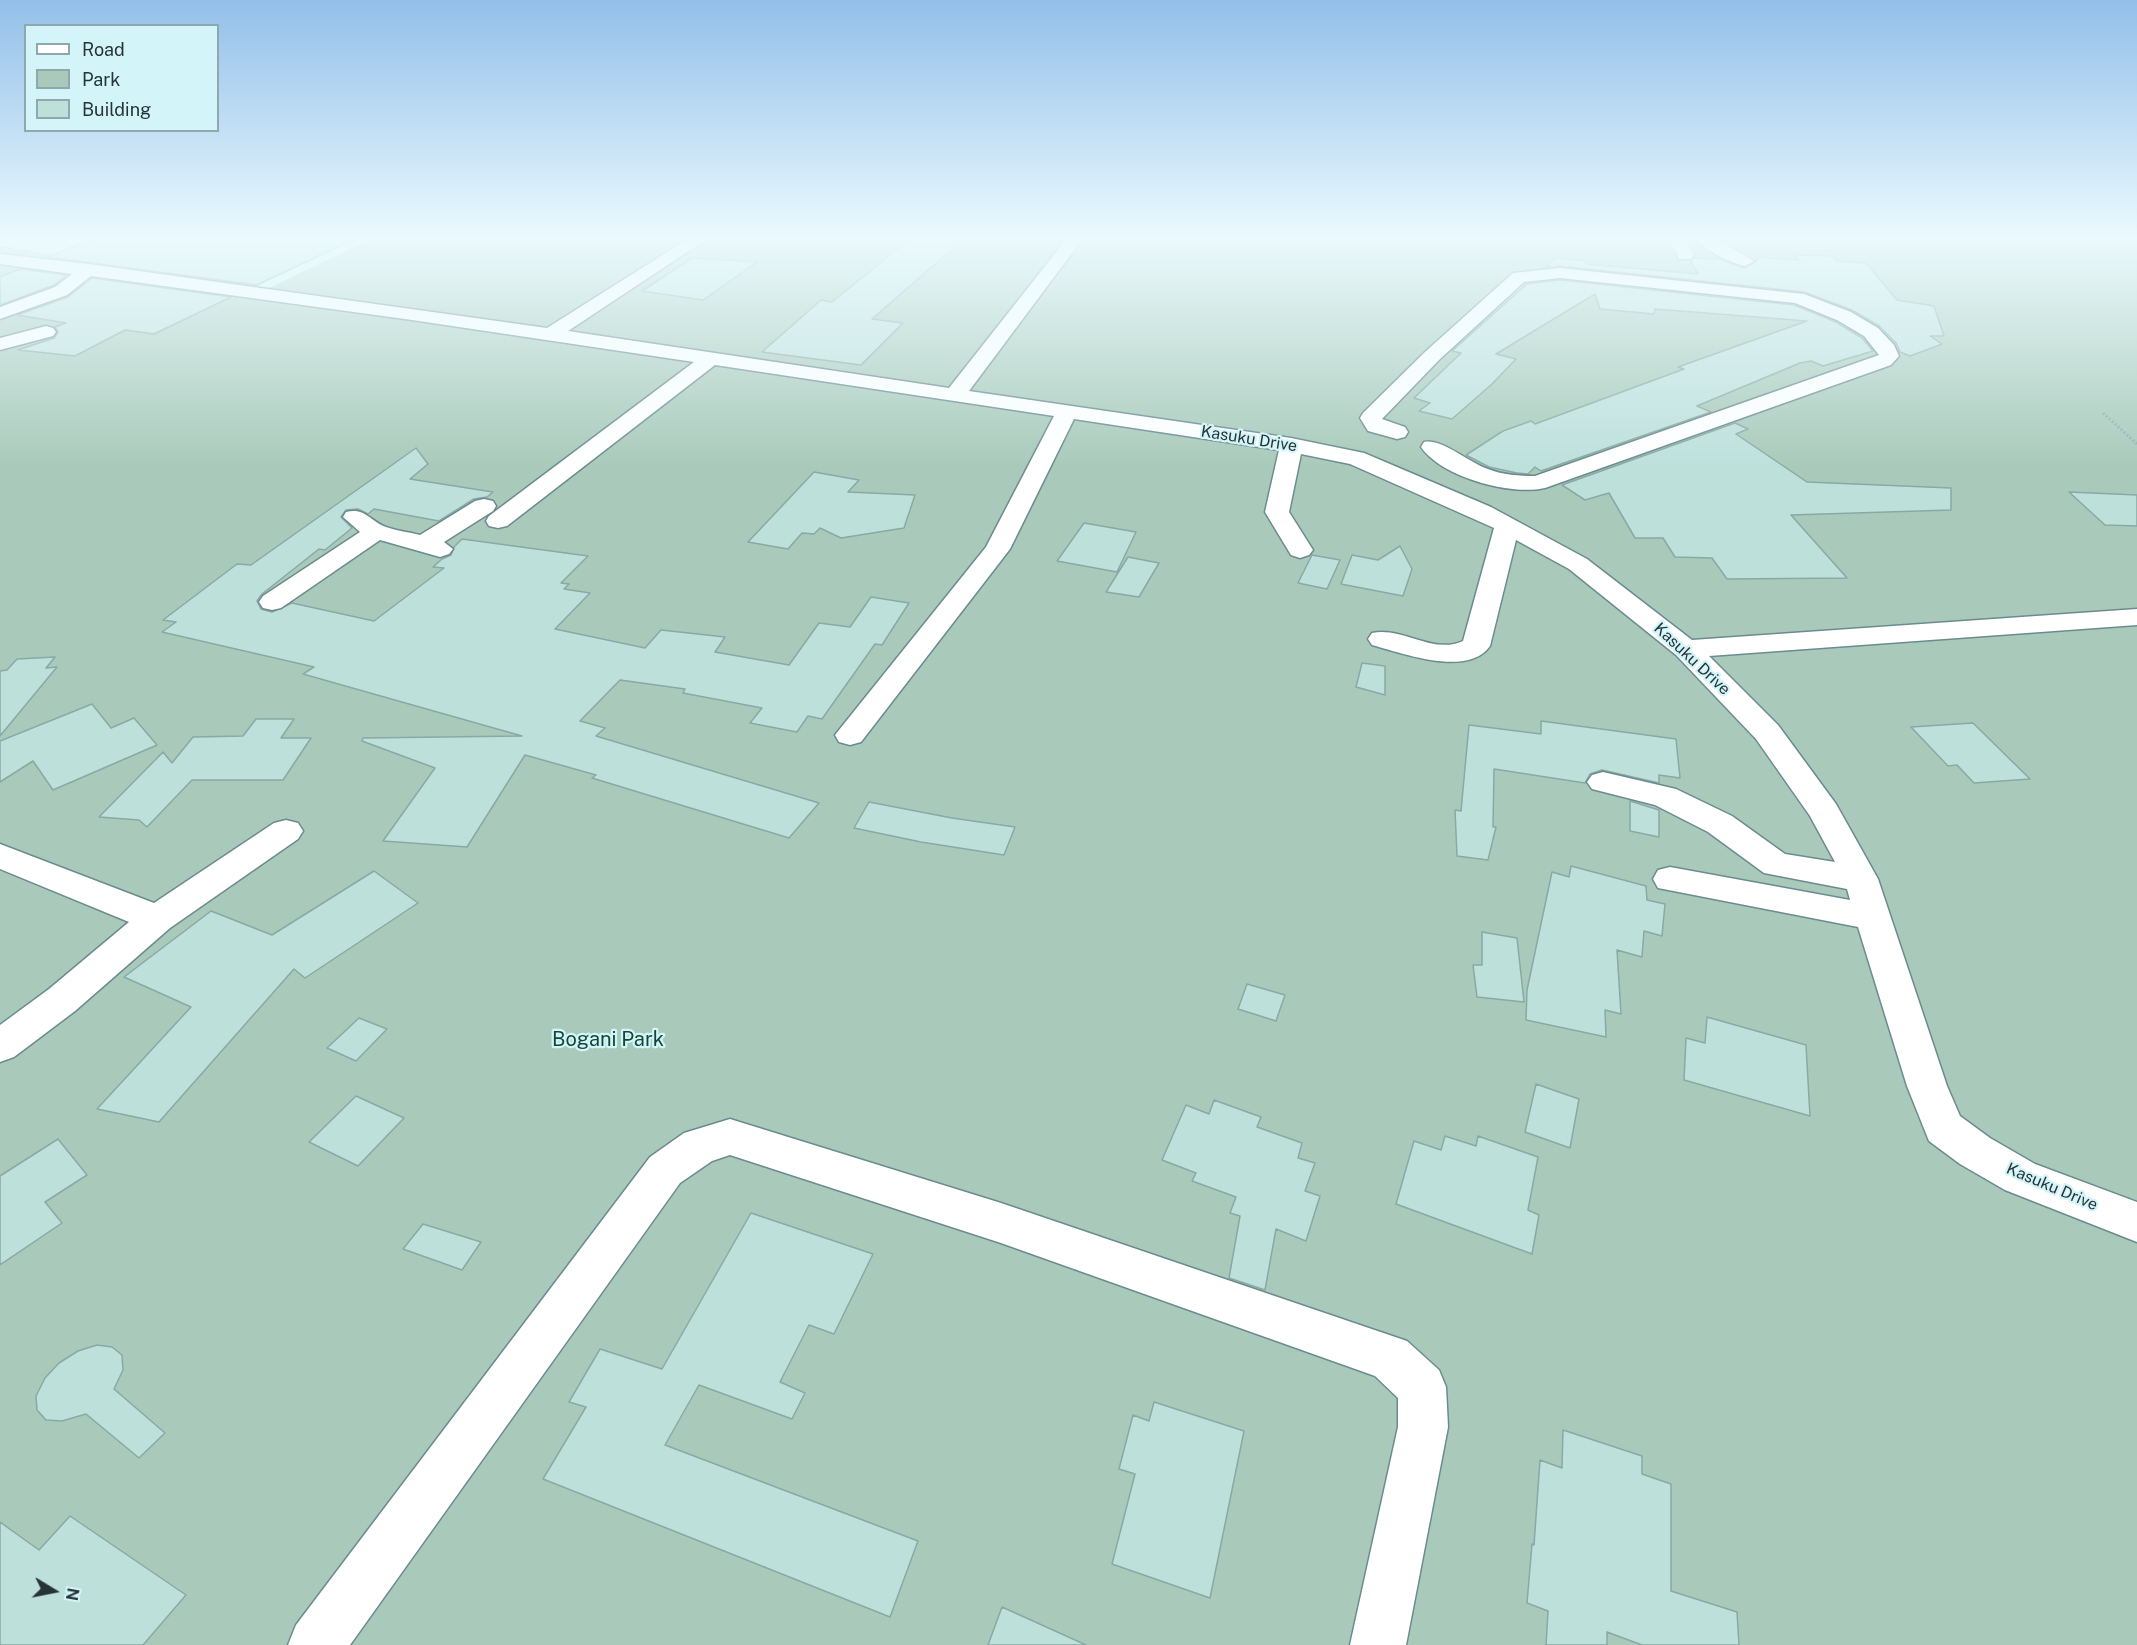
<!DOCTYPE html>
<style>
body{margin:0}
#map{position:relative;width:2137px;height:1645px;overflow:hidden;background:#d3f5fa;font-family:"Public Sans",sans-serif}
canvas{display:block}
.legend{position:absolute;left:24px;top:24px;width:195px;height:108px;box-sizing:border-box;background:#d3f5fa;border:2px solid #8ea8ac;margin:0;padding:8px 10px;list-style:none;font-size:18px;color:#263436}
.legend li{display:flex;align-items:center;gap:12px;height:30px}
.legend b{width:30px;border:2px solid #8ea8ac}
.north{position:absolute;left:24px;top:1561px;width:60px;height:60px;-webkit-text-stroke:4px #d3f5fa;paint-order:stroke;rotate:100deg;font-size:16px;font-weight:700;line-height:24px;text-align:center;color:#263436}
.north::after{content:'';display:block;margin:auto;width:21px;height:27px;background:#263436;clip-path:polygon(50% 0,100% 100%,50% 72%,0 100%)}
</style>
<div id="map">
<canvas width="2137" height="1645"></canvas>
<ul class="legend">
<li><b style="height:8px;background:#fff"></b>Road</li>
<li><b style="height:16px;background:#a9caba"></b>Park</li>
<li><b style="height:16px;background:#bee0db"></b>Building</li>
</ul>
<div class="north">N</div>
</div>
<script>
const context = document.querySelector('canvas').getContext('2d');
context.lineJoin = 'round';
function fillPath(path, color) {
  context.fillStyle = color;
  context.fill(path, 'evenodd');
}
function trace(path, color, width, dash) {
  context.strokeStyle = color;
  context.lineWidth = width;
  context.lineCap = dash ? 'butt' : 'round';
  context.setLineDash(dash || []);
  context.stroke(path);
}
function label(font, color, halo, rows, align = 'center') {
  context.font = font + ' "Public Sans",sans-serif';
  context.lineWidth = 4.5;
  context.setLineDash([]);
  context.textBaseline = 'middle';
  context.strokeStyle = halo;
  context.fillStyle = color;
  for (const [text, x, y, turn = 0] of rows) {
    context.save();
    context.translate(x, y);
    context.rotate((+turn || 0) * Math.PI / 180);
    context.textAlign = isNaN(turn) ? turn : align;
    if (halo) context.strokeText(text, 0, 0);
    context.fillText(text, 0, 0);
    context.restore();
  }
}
const green = new Path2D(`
 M375 237H2137V1645H0V246L269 288Z`);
const building = new Path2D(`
 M96 237H359L257 285 48 257Z
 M912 237H966L872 319 903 323 861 365 762 352 821 300 832 302Z
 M1794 255 1833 256 1837 261 1866 263 1897 300 1934 306 1944 336H1930L1942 344 1910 356 1900 352 1896 343 1879 326 1852 310 1804 292 1560 266 1545 267 1556 258 1586 261V264L1698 274 1691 261 1694 258 1720 259 1744 268 1758 260 1756 257 1799 260Z
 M692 258 757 262 703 300 642 291Z
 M20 269 66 275 54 285 0 305V277Z
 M92 278 231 297 154 334 125 330 75 356 18 350 54 338 58 332 55 327 66 323 17 315 68 297Z
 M1560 280 1794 305 1836 322 1862 338 1873 351 1823 366 1811 361 1800 363 1697 406 1711 412 1541 471 1535 467 1528 474 1517 473 1489 467 1466 455 1503 431 1531 421 1535 424 1684 369 1678 367 1807 321 1655 309 1654 314 1600 309 1595 294 1496 354 1516 359 1492 384 1452 419 1419 411 1430 403 1414 398 1461 353 1452 351 1527 284Z
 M1735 423 1748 429 1736 434 1807 482 1951 488V510L1791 515 1847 578 1727 579 1712 558 1675 557 1663 538H1635L1609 493 1585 500 1562 485Z
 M416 448 428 464 410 479 493 492 487 497 474 499 439 521 374 509 368 514 358 509 346 510 341 517 352 528 325 550 319 549 262 594 257 601 261 609 272 612 292 603 374 621 444 568 433 567 442 559 451 555 454 547 462 539 588 556 561 583 569 584 564 589 590 593 555 629 645 648 661 630 725 637 715 652 789 665 819 623 850 627 871 597 909 603 882 645 875 644 822 719 808 716 797 732 750 723 762 708 683 693 685 689 620 680 580 721 605 728 596 736 819 803 789 838 592 778 596 775 525 755 467 847 383 841 435 768 362 741 363 738 522 736 303 674 314 667 162 632 176 622 163 620 237 564 251 565Z
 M814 472 859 480 848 492 915 495 904 528 841 538 820 528 814 534 802 533 788 549 748 542Z
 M2069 492 2137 495V526L2105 525Z
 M1084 523 1136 532 1117 572 1057 561Z
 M1400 546 1412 569 1403 596 1341 584 1352 555 1378 560Z
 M1312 555 1340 560 1327 589 1298 583Z
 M1128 557 1159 563 1139 597 1106 592Z
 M55 657 46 668 57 667 0 736V671L7 670 17 659Z
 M1362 663 1385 666V695L1356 687Z
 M92 704 111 728 134 718 157 745 53 790 33 761 0 782V741Z
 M256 719H294L281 738H311L283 780H192L147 827 139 820 99 817 163 752 172 763 193 737 243 736Z
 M1541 721 1676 739 1680 778 1659 775V783L1602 770 1590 774 1585 783 1494 769 1493 827H1496L1488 860 1457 856 1455 810 1461 811 1469 725 1541 734Z
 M1973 723 2030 779 1974 783 1957 765 1948 766 1911 727Z
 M1630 801 1659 810V837L1630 831Z
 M869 802 952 818 1015 827 1004 855 921 842 854 828Z
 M1571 866 1646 886 1647 900 1665 904 1662 936 1644 931 1642 957 1617 950 1621 1014 1605 1010 1606 1037 1526 1020 1527 990 1552 872 1569 877Z
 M374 871 418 903 305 978 294 969 159 1122 97 1109 191 1007 124 977 211 911 272 935Z
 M1482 932 1517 938 1524 1002 1477 997 1473 965H1482Z
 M1247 984 1285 995 1276 1021 1238 1009Z
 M1707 1017 1806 1045 1810 1116 1684 1080 1686 1038 1705 1043Z
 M359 1018 387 1029 356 1061 327 1048Z
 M1536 1084 1579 1099 1570 1148 1525 1132Z
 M356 1096 404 1118 358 1166 309 1142Z
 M1214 1100 1261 1117 1257 1127 1302 1143 1298 1158 1315 1163 1305 1191 1320 1196 1306 1241 1276 1229 1265 1290 1229 1278 1240 1216 1230 1213 1236 1197 1192 1181 1196 1173 1162 1160 1186 1105 1209 1114Z
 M1445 1136 1476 1146 1478 1136 1538 1157 1528 1210 1539 1215 1532 1254 1396 1204 1414 1141 1441 1150Z
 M58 1139 87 1175 45 1202 62 1223 0 1265V1176Z
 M751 1213 873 1254 834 1334 809 1325 780 1382 805 1393 792 1419 699 1385 665 1445 918 1541 890 1617 543 1479 586 1407 569 1402 600 1349 662 1369Z
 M423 1224 481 1242 462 1270 403 1249Z
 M97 1345 112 1347 122 1355 123 1370 114 1389 165 1433 139 1458 86 1414 62 1421 46 1420 37 1410 36 1396 45 1378 59 1363 78 1351Z
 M1154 1402 1244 1431 1210 1598 1112 1564 1135 1474 1119 1469 1133 1415 1149 1421Z
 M1563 1430 1642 1456V1474L1671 1484V1591L1737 1612 1739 1645H1642L1607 1632V1645H1546L1548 1611 1527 1603 1532 1544 1534 1545 1540 1460 1562 1468Z
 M70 1516 186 1595 143 1645H0V1522L39 1550Z
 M1002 1607 1086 1645H988Z`);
const path = new Path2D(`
 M2103 413 2137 444`);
const minor = new Path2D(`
 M691 237H710L568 331 949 388 1068 237H1084L969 391 1291 438 1364 453 1491 507 1587 559 1692 640 2137 609V625L1709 656 1778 725 1836 804 1878 879 1947 1086 1960 1116 1990 1138 2035 1164 2137 1202V1242L2005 1190 1960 1164 1929 1141 1907 1086 1858 927 1658 888 1653 879 1658 870 1670 867 1850 900 1847 889 1764 873 1708 832 1655 805 1592 789 1587 782 1592 775 1603 772 1676 789 1732 816 1785 854 1835 862 1810 816 1756 739 1676 655 1569 569 1516 540 1490 646C1468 678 1402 653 1372 645L1368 639 1372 633C1402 626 1433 655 1463 641L1494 528 1350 464 1301 454 1289 512 1313 550 1309 555 1300 558 1291 555 1265 512 1279 450 1074 419 1010 549 861 742 850 745 839 742 835 735 986 547 1054 416 715 365 507 526 498 528 489 526 486 521 489 516 694 362 412 320 91 276 67 295 0 319V307L55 287 72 274 0 264V254L89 264 547 328Z
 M1668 237H1684L1694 255 1691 259H1679Z
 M1695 237H1714L1754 261 1745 266C1728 262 1705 251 1695 237Z
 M1560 268 1804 294 1851 312 1878 328 1894 345 1899 356 1891 365 1545 488C1511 496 1441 477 1421 447L1424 442C1442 438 1469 463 1488 469 1503 475 1519 476 1535 476L1879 355 1864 336 1837 320 1795 303 1560 278 1524 282 1439 360 1382 419 1405 427 1408 432 1405 437 1397 439 1368 431 1360 418 1363 413 1425 352 1513 273Z
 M46 326 53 328 56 332 53 336 0 350V338Z
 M484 499 493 501 496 506 493 511 444 542 453 549 449 554 440 557 380 540 281 608 272 610 263 608 259 602 263 596 360 532 343 517 346 512C365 507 370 521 386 527 397 531 409 532 420 535L475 501Z
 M286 820 298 823 303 831 298 839 170 928 75 1011 14 1057 0 1062V1025L49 989 129 922 0 869V844L154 903 274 823Z
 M730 1119 1001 1203 1407 1341 1439 1370 1446 1387 1448 1427 1406 1645H1350L1398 1427V1398L1375 1376 1001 1243 730 1155 712 1161 680 1183 350 1645H288L296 1625 650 1157 684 1133Z`);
const farStreetnames = [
 ["Kasuku Drive",1249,439,9],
 ["Kasuku Drive",1692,659,43],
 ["Kasuku Drive",2052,1187,23]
];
const parkNames = [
 ["Bogani Park",608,1040]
];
fillPath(green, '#a9caba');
fillPath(building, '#bee0db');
trace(building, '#88a9a4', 1.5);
trace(minor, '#6c8b90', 3);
trace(path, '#96b1b5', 3, [2, 2]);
fillPath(minor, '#fff');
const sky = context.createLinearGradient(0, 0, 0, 467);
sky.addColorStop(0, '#93bfe9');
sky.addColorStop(0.51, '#ebfafd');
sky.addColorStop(1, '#ebfafd00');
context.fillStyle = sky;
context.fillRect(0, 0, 2137, 467);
label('16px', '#263436', '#d3f5fa', farStreetnames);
label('20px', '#134633', '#d3f5fa', parkNames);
</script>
